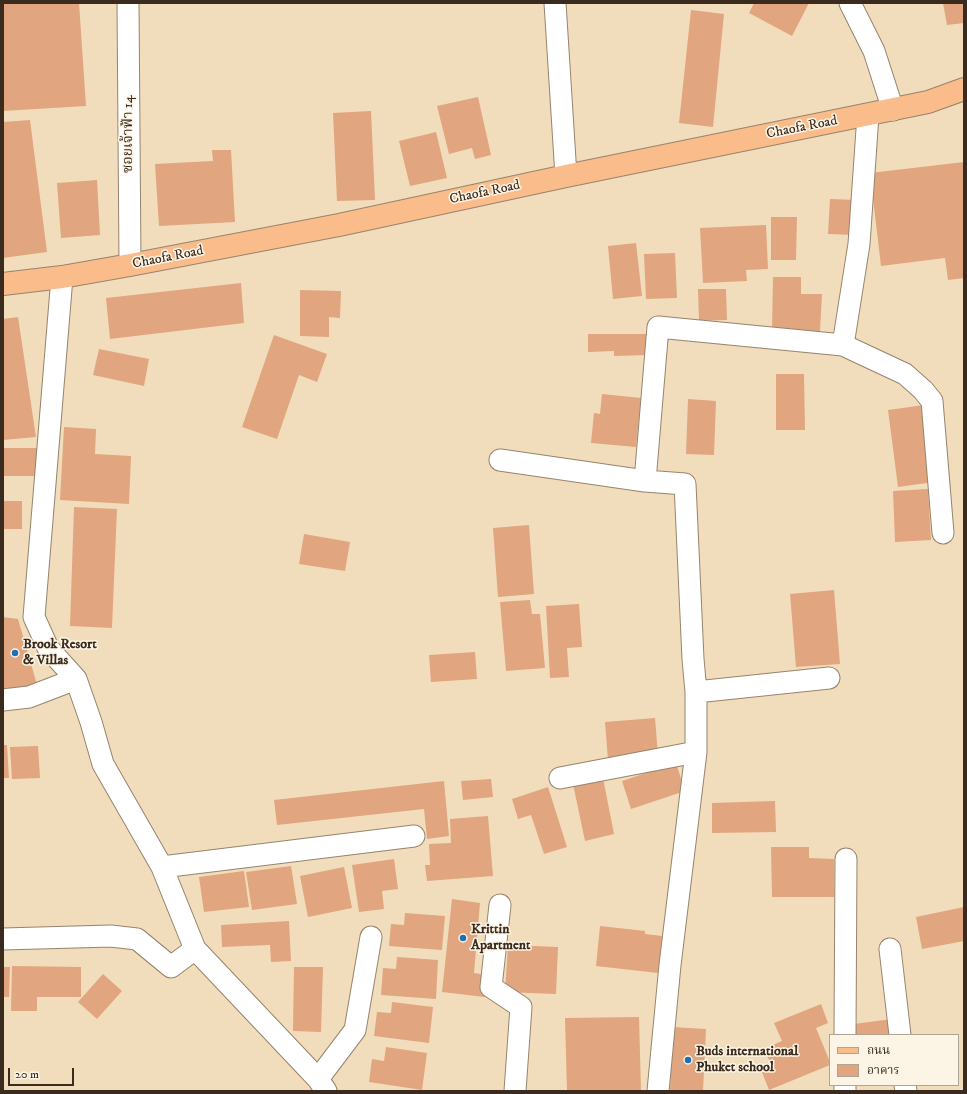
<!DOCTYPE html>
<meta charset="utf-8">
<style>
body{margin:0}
#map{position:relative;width:967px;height:1094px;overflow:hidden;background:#f1ddbc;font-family:"IM FELL DW Pica","Noto Serif Thai",serif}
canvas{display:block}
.frame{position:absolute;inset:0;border:4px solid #3b2a1e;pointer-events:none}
.legend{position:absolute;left:829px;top:1034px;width:130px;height:52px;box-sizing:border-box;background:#fcf5e5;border:1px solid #afa495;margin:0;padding:5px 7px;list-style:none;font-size:12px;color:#3b2a1e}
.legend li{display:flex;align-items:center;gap:8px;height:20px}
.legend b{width:20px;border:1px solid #afa495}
.scale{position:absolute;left:8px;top:1068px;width:66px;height:18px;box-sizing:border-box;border:2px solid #3b2a1e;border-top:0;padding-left:5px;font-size:12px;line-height:14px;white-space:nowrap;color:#3b2a1e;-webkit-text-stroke:3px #fcf5e5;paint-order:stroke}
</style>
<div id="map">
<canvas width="967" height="1094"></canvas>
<div class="frame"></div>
<ul class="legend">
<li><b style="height:5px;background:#fabc8b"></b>ถนน</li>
<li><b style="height:11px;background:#e1a57f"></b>อาคาร</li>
</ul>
<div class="scale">20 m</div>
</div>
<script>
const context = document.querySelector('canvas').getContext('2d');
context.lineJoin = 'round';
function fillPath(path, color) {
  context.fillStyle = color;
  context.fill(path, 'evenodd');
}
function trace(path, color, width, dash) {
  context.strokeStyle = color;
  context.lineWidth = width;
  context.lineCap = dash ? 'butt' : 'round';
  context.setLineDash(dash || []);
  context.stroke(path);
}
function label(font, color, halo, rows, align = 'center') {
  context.font = font + ' "IM FELL DW Pica","Noto Serif Thai",serif';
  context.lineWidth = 3;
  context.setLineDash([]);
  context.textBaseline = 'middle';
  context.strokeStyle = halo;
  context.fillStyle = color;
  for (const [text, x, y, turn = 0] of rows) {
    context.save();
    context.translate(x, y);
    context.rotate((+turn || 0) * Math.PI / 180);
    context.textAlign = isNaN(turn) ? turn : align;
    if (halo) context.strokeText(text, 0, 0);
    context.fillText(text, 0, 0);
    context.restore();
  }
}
const building = new Path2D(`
 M3 3H79L86 106 3 111Z
 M754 3H809L792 36 749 13Z
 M943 3H964V23L947 25Z
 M691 10 724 14 713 127 679 123Z
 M478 97 491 155 475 159 472 148 449 154 437 106Z
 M371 111 375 200 337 201 333 113Z
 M30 120 47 252 3 258V122Z
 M436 132 447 178 410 186 399 141Z
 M212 150H231L235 222 159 226 155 164 213 161Z
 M964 162V278L948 280 945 258 881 266 870 173Z
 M97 180 100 235 61 238 57 183Z
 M830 199 857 200 856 235 828 234Z
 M771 217H797L796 260H771Z
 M766 225 768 269 746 270 747 281 703 283 700 228Z
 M636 243 642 296 613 299 608 246Z
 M675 253 677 298 646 299 644 254Z
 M773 277H801V294H822L820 331 772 330Z
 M241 283 244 323 110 339 106 298Z
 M698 289H726L727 320 699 321Z
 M300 290 341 291 340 318 329 317V337L300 336Z
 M18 317 36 437 3 440V319Z
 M588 334H646L647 355 614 356V351L588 352Z
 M274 335 327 354 317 382 299 375 277 439 242 427Z
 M99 349 149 359 144 386 93 375Z
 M776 374H804L805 430H776Z
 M602 394 641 398 636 447 591 443 594 413 600 414Z
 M688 399 716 401 714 455 686 454Z
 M924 405 934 482 898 487 888 410Z
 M64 427 96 429 95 454 131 456 129 504 60 500Z
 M3 448H37V476H3Z
 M928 489 931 540 895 542 893 491Z
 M3 501H22V529H3Z
 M74 507 117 509 112 628 70 626Z
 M529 525 534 594 498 597 493 528Z
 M304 534 350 542 345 571 299 564Z
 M834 590 840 664 796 667 790 594Z
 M530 600 532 614H540L545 668 506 671 500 602Z
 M579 604 582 647 567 648 569 677 550 678 546 606Z
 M3 617 18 619 38 688 3 691Z
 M475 652 477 679 431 682 429 655Z
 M655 718 658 756 608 760 605 722Z
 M3 745H7L9 778H3Z
 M38 746 40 778 12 779 10 747Z
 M676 763 685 791 631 809 622 781Z
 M603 778 614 834 585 841 573 784Z
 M491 779 493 797 463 800 461 781Z
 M444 781 449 836 427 839 424 809 277 825 274 800Z
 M548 787 567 847 544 854 531 815 518 819 512 799Z
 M775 801 776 832 712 833V803Z
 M488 816 493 876 427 881 425 865H430L429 844 451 843 450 819Z
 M771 847H809V858L834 859V897H772Z
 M394 859 398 889 382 891 384 909 359 912 352 865Z
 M291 866 297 904 252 910 246 872Z
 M344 867 352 908 308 917 300 876Z
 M244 871 249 907 204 912 199 877Z
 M452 899 480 903 474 973 487 975 485 997 442 992Z
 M964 907V941L922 949 916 917Z
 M405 913 445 916 442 950 389 946 391 924 404 925Z
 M289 921 291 961 271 962 270 945 222 947 221 925Z
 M600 926 645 931V934L662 936 658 973 596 966Z
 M508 945 558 947 556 994 505 992Z
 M397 957 438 960 436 999 381 995 383 968 396 969Z
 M12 966 81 967V997H37V1011H11Z
 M3 967H10L9 997H3Z
 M294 967H323L321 1032 293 1031Z
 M103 974 122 991 97 1019 78 1002Z
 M392 1002 433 1007 429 1043 374 1036 377 1012 391 1013Z
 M821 1004 828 1023 816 1028 830 1062V1065L769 1090 760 1067 770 1062 764 1049 782 1041 774 1023Z
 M639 1017 641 1091H567L565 1018Z
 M892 1019 894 1035H855L854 1024Z
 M672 1027 706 1029 703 1091H670Z
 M386 1047 427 1053 422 1090 369 1082 372 1059 384 1061Z`);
const minor = new Path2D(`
 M128 3 130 265
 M555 3 566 176
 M850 3 874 51 893 110
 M62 277 34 617 48 648 76 679 91 722 103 764 162 867 195 949 318 1079 326 1091
 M843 345 859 244 868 115
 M500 460 645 481 685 484 693 659 696 692V752L670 965 658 1091
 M645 481 658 327 843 345 905 374 923 390 932 401 943 533
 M696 692 829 678
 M3 700 29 697 76 679
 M560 778 696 752
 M162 867 414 836
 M500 905 491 987 521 1007 515 1091
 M3 939 111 936 137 939 171 967 195 949
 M890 949 900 1035
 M845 1035 846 859
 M318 1079 355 1030 371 937
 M905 1085 906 1091
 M845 1091V1085`);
const major = new Path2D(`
 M3 284 62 277 130 265 339 225 566 176 928 102 964 89`);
const markers = [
 [15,653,4,"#1f6fb2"],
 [463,938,4,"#1f6fb2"],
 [688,1060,4,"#1f6fb2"]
];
const streetNames = [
 ["Chaofa Road",802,128,-11],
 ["ซอยเจ้าฟ้า 14",129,134,-90],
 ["Chaofa Road",485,193,-12],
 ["Chaofa Road",168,258,-11]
];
const poiNames = [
 ["Brook Resort",23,645],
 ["& Villas",23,661],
 ["Krittin",471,930],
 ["Apartment",471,946],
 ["Buds international",696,1052],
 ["Phuket school",696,1068]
];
fillPath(building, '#e1a57f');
trace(minor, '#96846d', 23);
trace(major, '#96846d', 24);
trace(minor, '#fff', 21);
trace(major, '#fabc8b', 22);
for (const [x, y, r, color] of markers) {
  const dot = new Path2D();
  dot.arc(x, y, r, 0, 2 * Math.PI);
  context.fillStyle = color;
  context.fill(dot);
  trace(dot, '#fcf5e5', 1.5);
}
label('14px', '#3b2a1e', '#fcf5e5', streetNames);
label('bold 14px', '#3b2a1e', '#fcf5e5', poiNames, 'left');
</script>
